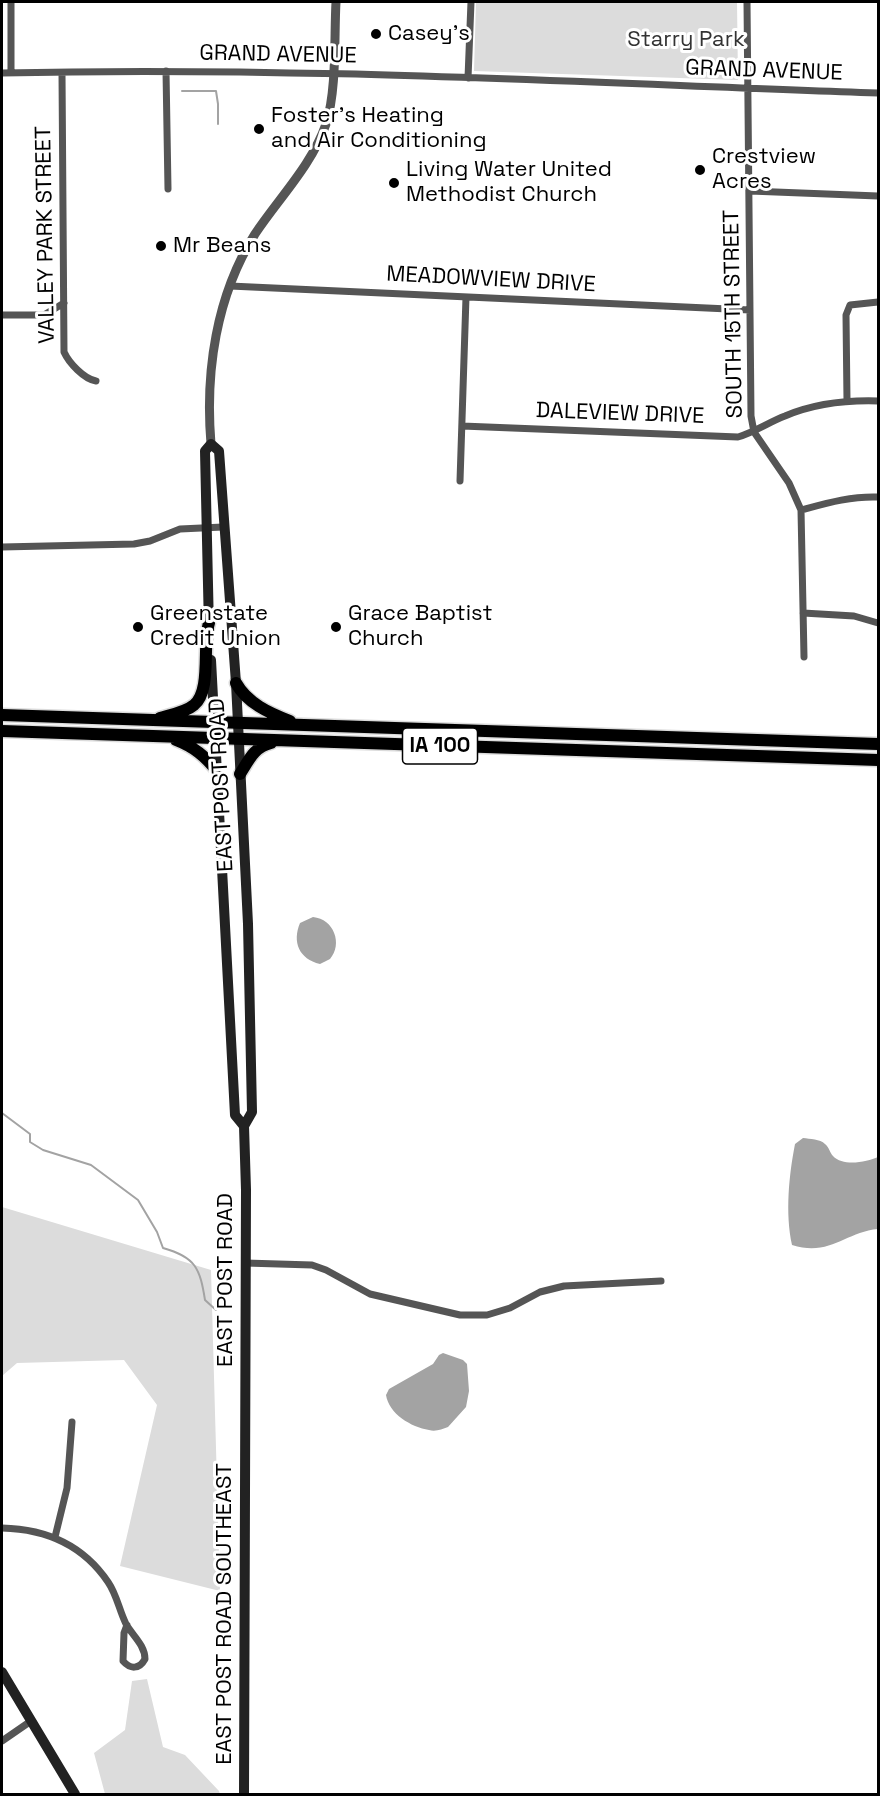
<!DOCTYPE html>
<style>
body{margin:0}
#map{position:relative;width:880px;height:1796px;overflow:hidden;background:#fff;font-family:"Space Grotesk",sans-serif}
canvas{display:block}
.frame{position:absolute;inset:0;border:3px solid #000;pointer-events:none}
</style>
<div id="map">
<canvas width="880" height="1796"></canvas>
<div class="frame"></div>
</div>
<script>
const context = document.querySelector('canvas').getContext('2d');
context.lineJoin = 'round';
function fillPath(path, color) {
  context.fillStyle = color;
  context.fill(path, 'evenodd');
}
function trace(path, color, width, dash) {
  context.strokeStyle = color;
  context.lineWidth = width;
  context.lineCap = dash ? 'butt' : 'round';
  context.setLineDash(dash || []);
  context.stroke(path);
}
function label(font, color, halo, rows, align = 'center') {
  context.font = font + ' "Space Grotesk",sans-serif';
  context.lineWidth = 6;
  context.setLineDash([]);
  context.textBaseline = 'middle';
  context.strokeStyle = halo;
  context.fillStyle = color;
  for (const [text, x, y, turn = 0] of rows) {
    context.save();
    context.translate(x, y);
    context.rotate((+turn || 0) * Math.PI / 180);
    context.textAlign = isNaN(turn) ? turn : align;
    if (halo) context.strokeText(text, 0, 0);
    context.fillText(text, 0, 0);
    context.restore();
  }
}
const green = new Path2D(`
 M476 2H737L738 80 474 71Z
 M2 1207 211 1270 220 1591 120 1566 157 1405 124 1360 17 1363 2 1376Z
 M147 1679 163 1747 185 1755 219 1791 220 1794H105L94 1753 125 1730 132 1681Z`);
const water = new Path2D(`
 M313 917C334 919 343 944 330 959L320 964C299 959 292 942 300 923Z
 M803 1138C810 1139 820 1139 825 1144 829 1147 830 1153 833 1156 843 1167 867 1162 878 1157V1229C845 1232 830 1257 792 1245 785 1213 789 1175 795 1144Z
 M443 1353 463 1360 467 1364 469 1391 466 1407 448 1427C442 1429 436 1432 429 1430 411 1427 389 1414 386 1395L389 1389 433 1364 439 1355Z`);
const stream = new Path2D(`
 M182 91H216L218 104V124
 M2 1113 30 1134V1142L43 1150 91 1165 138 1200 157 1232 163 1248C196 1257 200 1269 205 1300L216 1310`);
const minor = new Path2D(`
 M11 2V73
 M747 2 751 416 754 432 789 483 801 510 804 657
 M166 71 168 189
 M2 73C294 66 586 83 878 93
 M62 73 64 352C69 363 84 379 96 381
 M468 78 471 2
 M750 191 878 196
 M230 286 750 310
 M2 315H44L64 303
 M847 401 846 315 850 305 878 302
 M462 426 738 437C755 432 769 422 785 416 816 403 846 400 878 401
 M460 481 466 297
 M801 510C827 503 851 496 878 497
 M2 547 134 544 150 541 180 529 223 527
 M803 613 854 616 878 623
 M245 1263 312 1265 326 1270 370 1294 460 1315H487L510 1308 540 1292 564 1286 661 1281
 M2 1528C45 1529 83 1545 108 1582 117 1595 119 1610 126 1624 132 1635 145 1645 145 1659 139 1670 130 1669 123 1661L124 1633 127 1625
 M55 1537 67 1488 72 1422
 M2 1741 31 1721`);
const tertiary = new Path2D(`
 M211 444C205 372 216 296 255 234 279 198 312 165 326 124 337 90 334 37 336 2`);
const secondary = new Path2D(`
 M209 629 205 451 211 444 219 451 236 683 248 924 252 1112 244 1126 246 1190 244 1794
 M211 660 235 1115 244 1126
 M2 1672 75 1794`);
const trunk = new Path2D(`
 M236 683C247 703 269 713 290 721
 M2 715 878 744
 M160 718C170 715 186 712 194 705 212 690 202 645 209 623
 M2 731 878 760
 M176 740C194 747 205 756 217 771
 M240 774C249 760 254 747 271 743`);
const markers = [
 [376,34,6,"#000"],
 [259,129,6,"#000"],
 [700,170,6,"#000"],
 [394,183,6,"#000"],
 [161,246,6,"#000"],
 [138,627,6,"#000"],
 [336,627,6,"#000"]
];
const shields = [
 [440,746,75]
];
const shieldNames = [
 ["IA 100",440,746]
];
const poiNames = [
 ["Casey's",388,34],
 ["Foster's Heating",271,116],
 ["and Air Conditioning",271,141],
 ["Crestview",712,157],
 ["Acres",712,182],
 ["Living Water United",406,170],
 ["Methodist Church",406,195],
 ["Mr Beans",173,246],
 ["Greenstate",150,614],
 ["Credit Union",150,639],
 ["Grace Baptist",348,614],
 ["Church",348,639]
];
const parkNames = [
 ["Starry Park",686,40]
];
const streetNames = [
 ["GRAND AVENUE",278,55,1],
 ["GRAND AVENUE",764,71,2],
 ["VALLEY PARK STREET",46,235,-91],
 ["MEADOWVIEW DRIVE",491,280,3],
 ["SOUTH 15TH STREET",734,314,-91],
 ["DALEVIEW DRIVE",620,414,2],
 ["EAST POST ROAD",222,785,-93],
 ["EAST POST ROAD",226,1280,-90],
 ["EAST POST ROAD SOUTHEAST",225,1614,-90]
];
fillPath(green, '#dcdcdc');
fillPath(water, '#a3a3a3');
trace(stream, '#a3a3a3', 2);
trace(trunk, '#dbdbdb', 15);
trace(minor, '#555', 7);
trace(tertiary, '#555', 9);
trace(secondary, '#222', 10);
trace(trunk, '#000', 12);
for (const [x, y, r, color] of markers) {
  const dot = new Path2D();
  dot.arc(x, y, r, 0, 2 * Math.PI);
  context.fillStyle = color;
  context.fill(dot);
  trace(dot, '#fff', 2);
}
for (const [x, y, w] of shields) {
  const box = new Path2D();
  box.roundRect(x - w / 2, y - 18, w, 36, 4.5);
  context.fillStyle = '#fff';
  context.fill(box);
  trace(box, '#000', 1.5);
}
label('bold 21px', '#000', null, shieldNames);
label('22px', '#000', '#fff', poiNames, 'left');
label('22px', '#333', '#fff', parkNames);
label('22px', '#000', '#fff', streetNames);
</script>
